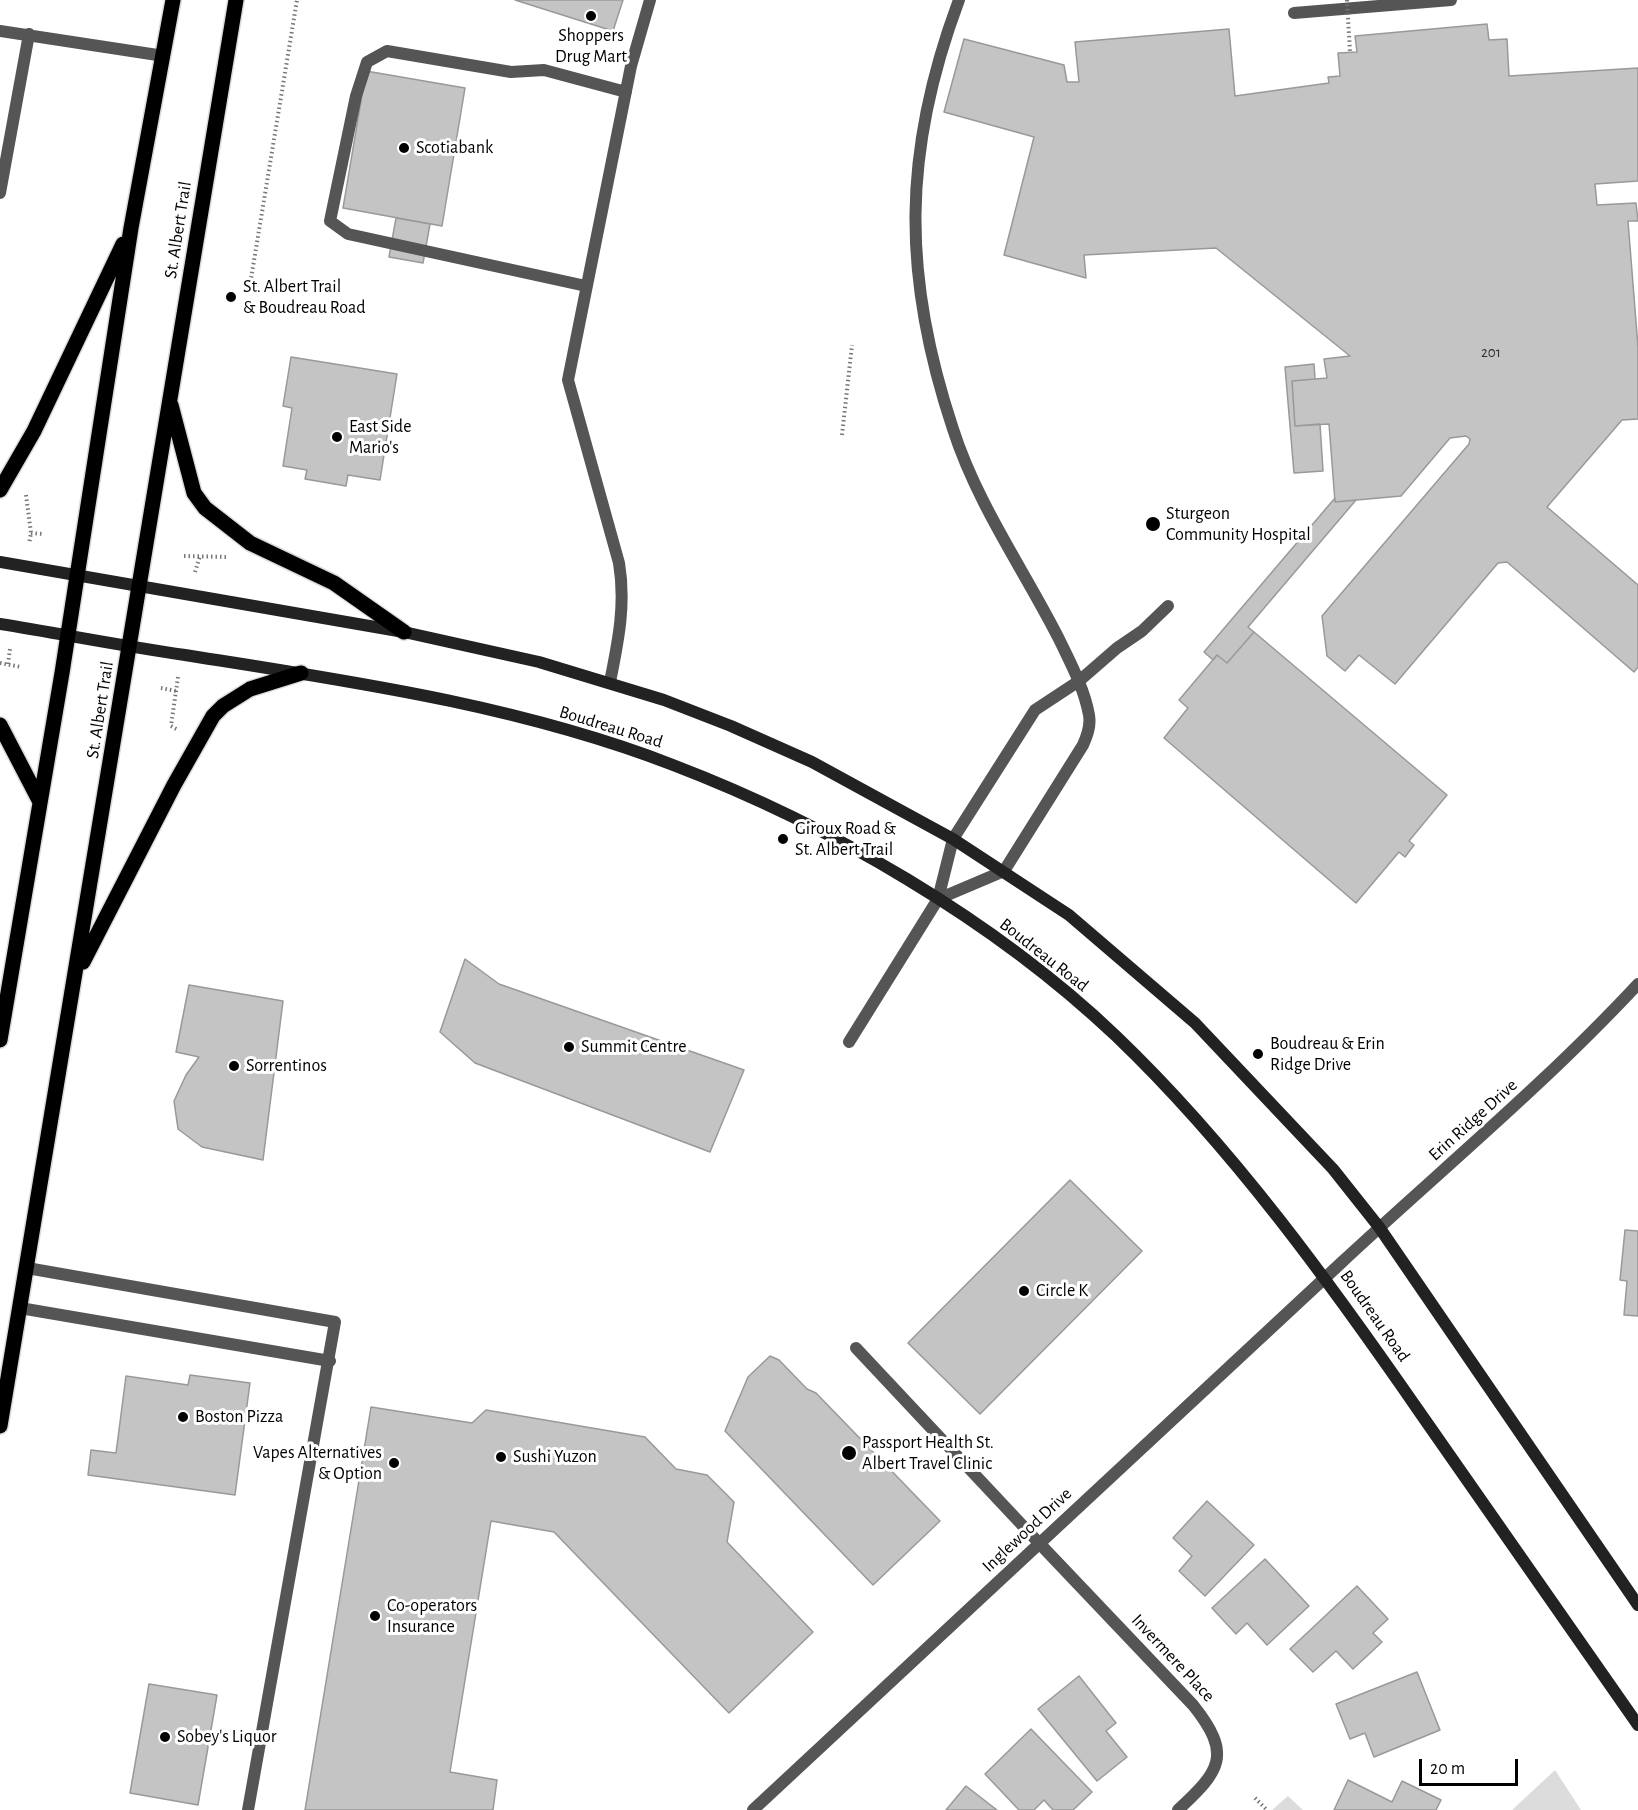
<!DOCTYPE html>
<style>
body{margin:0}
#map{position:relative;width:1638px;height:1810px;overflow:hidden;background:#fff;font-family:"Alegreya Sans",sans-serif}
canvas{display:block}
.scale{position:absolute;left:1419px;top:1759px;width:99px;height:27px;box-sizing:border-box;border:3px solid #000;border-top:0;padding-left:8px;font-size:18px;line-height:21px;white-space:nowrap;color:#000;-webkit-text-stroke:4px #fff;paint-order:stroke}
</style>
<div id="map">
<canvas width="1638" height="1810"></canvas>
<div class="scale">20 m</div>
</div>
<script>
const context = document.querySelector('canvas').getContext('2d');
context.lineJoin = 'round';
function fillPath(path, color) {
  context.fillStyle = color;
  context.fill(path, 'evenodd');
}
function trace(path, color, width, dash) {
  context.strokeStyle = color;
  context.lineWidth = width;
  context.lineCap = dash ? 'butt' : 'round';
  context.setLineDash(dash || []);
  context.stroke(path);
}
function label(font, color, halo, rows, align = 'center') {
  context.font = font + ' "Alegreya Sans",sans-serif';
  context.lineWidth = 6;
  context.setLineDash([]);
  context.textBaseline = 'middle';
  context.strokeStyle = halo;
  context.fillStyle = color;
  for (const [text, x, y, turn = 0] of rows) {
    context.save();
    context.translate(x, y);
    context.rotate((+turn || 0) * Math.PI / 180);
    context.textAlign = isNaN(turn) ? turn : align;
    if (halo) context.strokeText(text, 0, 0);
    context.fillText(text, 0, 0);
    context.restore();
  }
}
const green = new Path2D(`
 M1555 1770 1581 1810H1512Z
 M1288 1796 1303 1810H1272Z`);
const building = new Path2D(`
 M515 0H623L613 31Z
 M1487 24 1489 40 1507 39 1509 76 1638 68V181L1595 184 1597 205 1636 203 1638 221H1628L1638 347V419L1622 420 1547 507 1638 585V667L1634 672 1507 562 1498 563 1395 684 1359 655 1345 671 1327 656 1322 616 1469 444 1470 439 1466 436 1450 438 1401 496 1335 502 1329 424 1295 426 1292 381 1327 378 1324 359 1350 356 1216 248 1084 255 1086 278 1004 255 1034 137 944 112 964 39 1064 65 1067 82H1079L1075 42 1229 29 1235 96 1329 83 1328 77 1340 76 1338 53 1357 52 1355 36Z
 M366 71 465 88 442 226 343 208Z
 M396 218 430 224 423 263 389 257Z
 M291 357 397 374 380 480 348 475 346 486 305 479 307 470 283 466 292 408 283 406Z
 M1314 364 1315 379 1292 381 1295 426 1320 424 1323 471 1294 473 1285 367Z
 M1335 498V502L1356 500 1248 627 1254 632 1227 663 1217 655 1213 660 1204 652Z
 M1254 632 1447 795 1409 841 1414 845 1405 857 1399 852 1356 903 1164 738 1188 708 1179 700 1217 655 1227 663Z
 M465 959 499 984 744 1070 710 1152 475 1063 440 1032Z
 M189 985 283 1001 263 1160 202 1147 178 1129 174 1101 186 1075 199 1057 176 1052Z
 M1070 1180 1142 1251 980 1414 908 1343Z
 M1625 1230 1638 1231V1316L1624 1315 1627 1281 1620 1280Z
 M770 1356 779 1360 807 1389 816 1393 940 1521 873 1585 725 1431 748 1377Z
 M190 1375 250 1383 235 1495 88 1475 91 1450 116 1453 126 1376 188 1385Z
 M371 1407 472 1423 486 1410 645 1437 676 1469 707 1475 734 1502 727 1542 813 1632 729 1713 554 1532 491 1521 450 1772 497 1780 493 1810H305Z
 M1207 1501 1254 1545 1205 1596 1179 1571 1192 1556 1173 1538Z
 M1265 1559 1309 1606 1267 1645 1247 1623 1236 1634 1212 1608Z
 M1357 1586 1388 1619 1373 1633 1382 1642 1353 1669 1336 1651 1313 1672 1290 1649Z
 M1417 1672 1440 1730 1374 1757 1365 1733 1350 1739 1336 1704Z
 M1079 1676 1116 1723 1106 1731 1127 1757 1097 1781 1038 1709Z
 M149 1684 217 1695 198 1805 130 1793Z
 M1031 1729 1092 1792 1073 1810H1053L1044 1800 1034 1810H1019L985 1774Z
 M1348 1780 1392 1802 1402 1781 1441 1800 1436 1810H1334Z
 M966 1786 997 1810H946Z`);
const path = new Path2D(`
 M249 291 297 0
 M842 435 852 345
 M26 495 31 533 29 544
 M31 533 43 534
 M184 556 228 557
 M195 572 200 556
 M0 663 21 667
 M8 664 10 649
 M178 677 171 726 178 730
 M161 688 176 691
 M1255 1798 1267 1810`);
const service = new Path2D(`
 M1294 13 1451 0
 M0 31 164 56
 M0 193 29 34
 M586 286 348 234 330 221 356 96 367 62 387 51 511 72 544 70 626 92
 M610 682C618 642 626 605 619 563L568 380 631 66 650 0
 M938 899 1004 871 1083 745C1087 736 1091 726 1089 715 1084 688 1071 664 1059 639 1024 570 977 504 953 429 902 276 902 152 959 0
 M849 1042 938 899 953 839 1035 710 1079 681 1117 648 1142 631 1168 606
 M27 1268 335 1322 248 1810
 M20 1308 330 1361
 M856 1348 1039 1543`);
const minor = new Path2D(`
 M1039 1543 1193 1705C1233 1755 1220 1771 1178 1810`);
const tertiary = new Path2D(`
 M753 1810C949 1628 1145 1446 1341 1263 1441 1170 1545 1084 1638 984`);
const secondary = new Path2D(`
 M0 562 404 632 539 662 664 700 731 726 812 762 953 839 1069 915 1195 1023 1333 1169 1379 1227 1638 1605
 M0 624C62 634 123 646 185 655 349 681 518 705 673 765 830 825 994 920 1116 1036 1233 1148 1331 1284 1423 1417 1495 1520 1566 1622 1638 1725`);
const primary = new Path2D(`
 M171 405 194 493 205 508 250 543 334 583 404 632
 M0 490 34 431 123 244
 M0 725 39 800
 M83 962 174 785 213 716 223 706 250 689 301 673
 M0 1040 62 673 131 228 173 0
 M0 1426 236 0`);
const pathBridge = new Path2D(`
 M1347 0 1350 52`);
const markers = [
 [591,16,6,"#000"],
 [404,148,6,"#000"],
 [231,297,6,"#000"],
 [337,437,6,"#000"],
 [1153,524,8,"#000"],
 [783,839,6,"#000"],
 [569,1047,6,"#000"],
 [1258,1054,6,"#000"],
 [234,1066,6,"#000"],
 [1024,1291,6,"#000"],
 [183,1417,6,"#000"],
 [849,1453,8,"#000"],
 [501,1457,6,"#000"],
 [394,1463,6,"#000"],
 [375,1616,6,"#000"],
 [165,1737,6,"#000"]
];
const numberNames = [
 ["201",1491,352]
];
const poiNames = [
 ["Shoppers",591,36,"center"],
 ["Drug Mart",591,57,"center"],
 ["Scotiabank",416,148],
 ["St. Albert Trail",243,287],
 ["& Boudreau Road",243,308],
 ["East Side",349,427],
 ["Mario's",349,448],
 ["Sturgeon",1166,514],
 ["Community Hospital",1166,535],
 ["Giroux Road &",795,829],
 ["St. Albert Trail",795,850],
 ["Boudreau & Erin",1270,1044],
 ["Ridge Drive",1270,1065],
 ["Summit Centre",581,1047],
 ["Sorrentinos",246,1066],
 ["Circle K",1036,1291],
 ["Boston Pizza",195,1417],
 ["Passport Health St.",862,1443],
 ["Albert Travel Clinic",862,1464],
 ["Vapes Alternatives",382,1453,"right"],
 ["& Option",382,1474,"right"],
 ["Sushi Yuzon",513,1457],
 ["Co-operators",387,1606],
 ["Insurance",387,1627],
 ["Sobey's Liquor",177,1737]
];
const streetNames = [
 ["St. Albert Trail",178,230,-81],
 ["St. Albert Trail",100,710,-81],
 ["Boudreau Road",611,727,17],
 ["Boudreau Road",1044,955,38],
 ["Erin Ridge Drive",1473,1120,-42],
 ["Boudreau Road",1375,1316,55],
 ["Inglewood Drive",1027,1530,-43],
 ["Invermere Place",1173,1658,47]
];
fillPath(green, '#dcdcdc');
fillPath(building, '#c4c4c4');
trace(building, '#999', 1.5);
trace(primary, '#dbdbdb', 18);
trace(path, '#777', 4, [1.5, 3]);
trace(service, '#555', 12);
trace(minor, '#555', 12);
trace(tertiary, '#555', 12);
trace(secondary, '#222', 12);
trace(primary, '#000', 15);
trace(pathBridge, '#777', 4, [1.5, 3]);
for (const [x, y, r, color] of markers) {
  const dot = new Path2D();
  dot.arc(x, y, r, 0, 2 * Math.PI);
  context.fillStyle = color;
  context.fill(dot);
  trace(dot, '#fff', 2);
}
label('15px', '#313131', null, numberNames);
label('18px', '#000', '#fff', poiNames, 'left');
label('18px', '#000', '#fff', streetNames);
</script>
